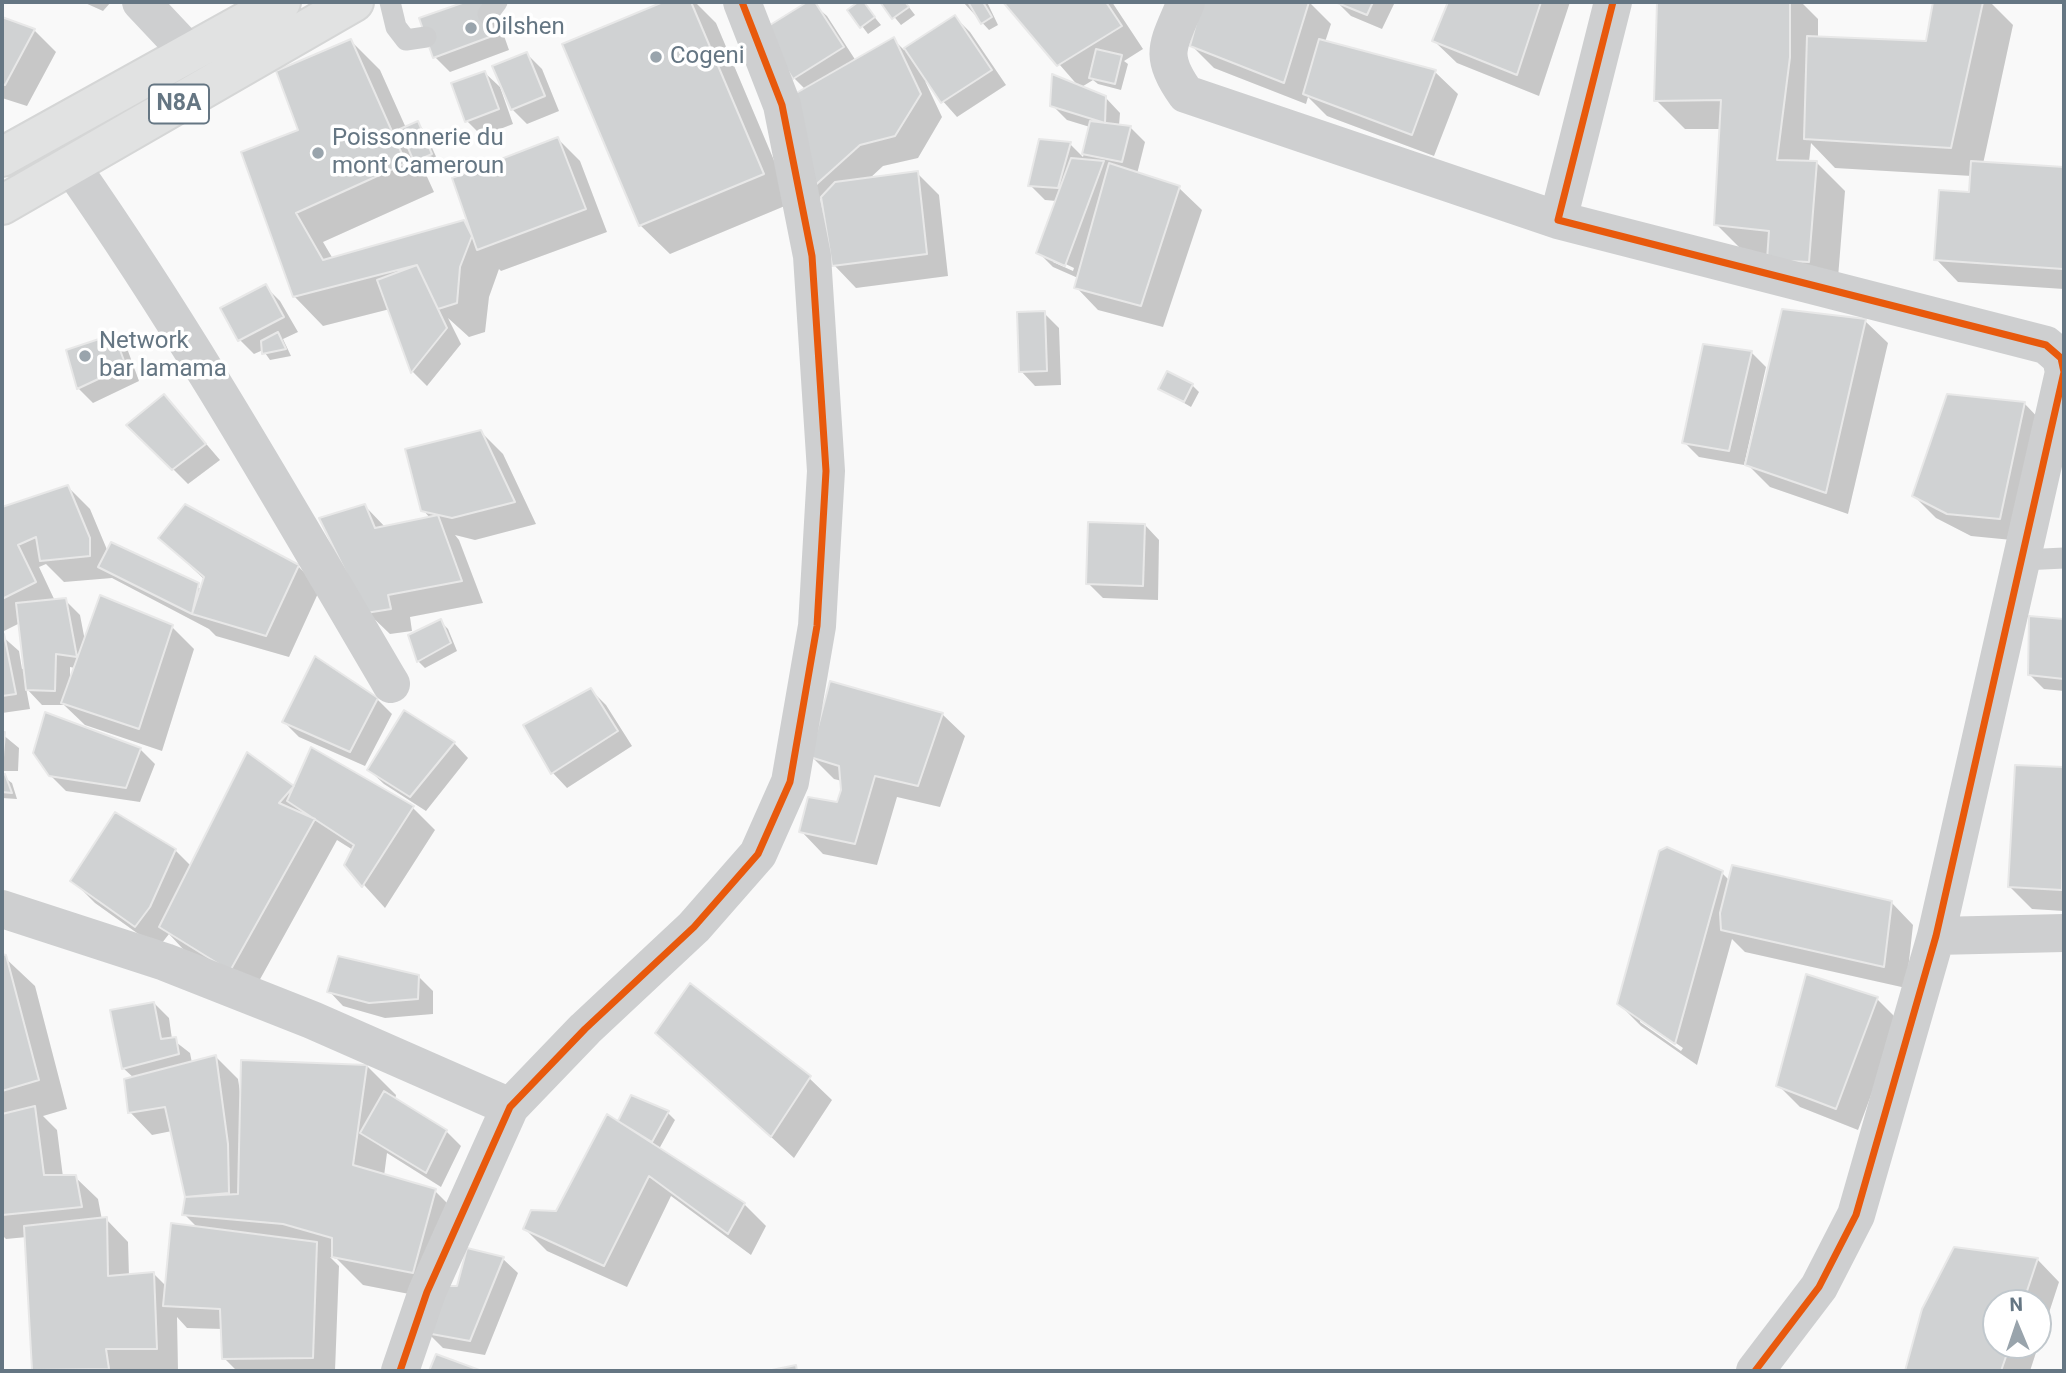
<!DOCTYPE html>
<style>
body{margin:0}
#map{position:relative;width:2066px;height:1373px;overflow:hidden;background:#f9f9f9;font-family:Roboto,sans-serif}
canvas{display:block}
.frame{position:absolute;inset:0;border:4px solid #657683;pointer-events:none}
.north{position:absolute;left:1982px;top:1289px;width:70px;height:70px;box-sizing:border-box;background:#fff;border:2px solid #c1c8cd;border-radius:50%;rotate:358deg;font-size:19px;font-weight:700;line-height:28px;text-align:center;color:#657683}
.north::after{content:'';display:block;margin:auto;width:24px;height:32px;background:#99a4ac;clip-path:polygon(50% 0,100% 100%,50% 72%,0 100%)}
</style>
<div id="map">
<canvas width="2066" height="1373"></canvas>
<div class="frame"></div>
<div class="north">N</div>
</div>
<script>
const context = document.querySelector('canvas').getContext('2d');
context.lineJoin = 'round';
function fillPath(path, color) {
  context.fillStyle = color;
  context.fill(path, 'evenodd');
}
function trace(path, color, width, dash) {
  context.strokeStyle = color;
  context.lineWidth = width;
  context.lineCap = dash ? 'butt' : 'round';
  context.setLineDash(dash || []);
  context.stroke(path);
}
function label(font, color, halo, rows, align = 'center') {
  context.font = font + ' Roboto,sans-serif';
  context.lineWidth = 7;
  context.setLineDash([]);
  context.textBaseline = 'middle';
  context.strokeStyle = halo;
  context.fillStyle = color;
  for (const [text, x, y, turn = 0] of rows) {
    context.save();
    context.translate(x, y);
    context.rotate((+turn || 0) * Math.PI / 180);
    context.textAlign = isNaN(turn) ? turn : align;
    if (halo) context.strokeText(text, 0, 0);
    context.fillText(text, 0, 0);
    context.restore();
  }
}
const shadow = new Path2D(`
 M83 2H111L103 11Z
 M470 2H485L496 13 509 50 450 72 435 57 421 19Z
 M668 2H695L716 23 792 203 670 254 640 225 565 45Z
 M811 2 827 16 856 61 894 40 904 50 955 17 970 32 1006 85 957 117 925 81 942 117 918 158 883 166 869 179 917 173 939 195 948 276 856 288 834 265 824 202 811 190 806 90 794 78 765 31Z
 M862 2 881 25 868 34 850 10Z
 M882 2H905L915 15 901 25Z
 M963 2H987L998 25 989 30Z
 M1005 2H1112L1143 49 1124 61 1128 64 1121 90 1098 84 1093 80 1080 88Z
 M1204 2H1309L1331 24 1325 42 1435 72 1458 94 1434 156 1327 116 1308 97 1306 104 1214 68 1192 46Z
 M1337 2H1395L1382 29 1351 16Z
 M1450 2H1570L1539 96 1457 63 1434 41Z
 M1659 2H1801L1818 19V38L1927 43 1935 2H1990L2013 25 1983 164 2064 169V289L1958 282 1936 259 1971 194 1972 176 1835 168 1811 143 1809 162H1816L1845 191 1837 290 1745 253 1716 224 1721 129H1685L1656 100Z
 M2 19 34 30 56 52 27 106 2 98Z
 M351 41 380 70 406 128 417 123 424 130 438 161 423 168 434 192 323 242 333 259 463 222 473 231 558 139 580 161 607 232 501 271 499 269 489 297 485 332 469 337 448 318 461 344 427 386 413 372 390 309 323 326 294 296 243 153 300 131Z
 M527 54 542 69 559 111 527 124 512 109Z
 M485 73 500 87 513 124 482 136 467 121Z
 M1105 97 1120 113 1119 126 1130 127 1145 142 1137 174 1179 188 1202 210 1163 327 1098 310 1076 287 1078 278 1053 267 1038 252 1057 201 1045 200 1030 185 1070 144 1083 157 1090 127 1067 120 1052 105ZM1053 258 1074 268 1073 271 1053 262Z
 M265 286 280 301 298 332 283 339 291 356 270 360 263 350 254 354 239 339Z
 M1044 313 1059 328 1061 385 1035 386 1021 371Z
 M1865 321 1888 343 1848 514 1770 487 1747 464Z
 M113 336 128 351 139 381 93 403 78 388Z
 M1751 352 1766 367 1744 465 1699 457 1684 442Z
 M1192 385 1199 392 1191 407 1160 389Z
 M2024 403 2046 426 2022 541 1971 536 1936 518 1914 496Z
 M178 411 220 460 188 484 129 425Z
 M481 432 503 454 536 524 475 540 455 535 459 540 483 603 410 617 412 631 390 634 367 612 365 506 386 528 431 519 423 510Z
 M68 487 90 509 108 552 202 589 205 580 160 538 298 566 320 589 289 657 216 636 209 629 112 578 64 582 46 564 39 567 55 601 65 600 80 615 85 641 172 627 194 649 162 751 85 725 64 705H42L26 688 30 709 2 713V636L19 651 22 669 25 668 20 623 2 632V508ZM70 667 75 668 70 681Z
 M1145 525 1159 540 1158 600 1103 598 1088 583Z
 M2031 618 2064 621V691L2044 689 2029 674Z
 M441 622 448 629 457 651 425 668 418 661Z
 M591 690 606 705 632 746 567 788 553 773Z
 M377 699 392 714 365 766 299 737 284 722Z
 M942 714 965 736 940 807 897 797 877 865 823 854 801 831 838 804 843 791 842 781 834 779 812 757Z
 M2 734 19 748 18 771H2Z
 M454 743 468 758 426 811 384 784 369 770Z
 M140 749 155 764 140 802 66 791 50 775Z
 M312 750 413 808 435 830 385 908 346 865 353 850 337 840 253 992 183 949 169 934 158 948 95 903 73 881 175 850 191 866 248 754 295 789Z
 M2016 766 2064 769V911L2032 909 2010 887Z
 M2 776 12 783 17 799 2 798Z
 M1722 873 1730 881 1891 902 1913 925 1906 988 1745 952 1732 939 1697 1065 1641 1026 1619 1004ZM1640 1018 1683 1048 1681 1051 1640 1022Z
 M2 955 35 986 67 1109 43 1116 57 1130 63 1177H75L98 1199 102 1220 106 1219 128 1242 129 1276 154 1274 167 1287 199 1229 184 1214 186 1197 172 1131 152 1135 130 1112 134 1078 123 1068 154 1003 169 1018 172 1039 190 1053 192 1063 216 1057 238 1079 240 1092 367 1066 396 1095 395 1100 446 1131 461 1146 441 1187 387 1153 384 1176 435 1191 464 1220 446 1288H459L469 1250 503 1259 518 1273 485 1355 443 1348 428 1333 440 1300 363 1285 337 1259 330 1257 339 1266 335 1371H237L224 1358 223 1329 187 1328 177 1317 178 1370 36 1371 27 1237 6 1239 2 1235Z
 M418 976 433 991V1014L385 1018 343 1006 329 991Z
 M1877 999 1899 1021 1858 1130 1800 1107 1778 1085Z
 M658 1033 809 1078 832 1100 794 1158Z
 M632 1097 668 1113 675 1120 659 1149 744 1204 766 1226 751 1255 671 1196 627 1287 547 1251 525 1229 557 1213 626 1126 620 1120Z
 M2037 1259 2059 1282 2030 1371H1906L1923 1310ZM1996 1303H2038V1345H1996Z`);
const building = new Path2D(`
 M465 2H484L495 35 433 58 419 18Z
 M663 2H691L764 174 639 226 562 44Z
 M807 2H815L844 47 793 79 762 30Z
 M858 2H864L875 17 860 28 847 10Z
 M880 2H905L909 7 892 19Z
 M968 2H983L992 17 981 24Z
 M1003 2H1106L1122 26 1057 66Z
 M1202 2H1309L1284 83 1190 46Z
 M1335 2H1373L1367 15Z
 M1448 2H1541L1517 75 1432 41Z
 M1657 2H1790V57L1777 160 1817 161 1809 262 1767 260 1769 231 1714 225 1721 100 1654 101Z
 M1933 2H1983L1951 148 1804 139 1807 36 1926 41Z
 M955 15 992 70 941 103 904 48Z
 M2 17 35 29 5 85 2 84Z
 M894 37 921 94 895 136 860 145 810 190 791 96Z
 M351 39 406 163 296 213 323 260 464 220 472 236 460 267 457 303 438 309 417 265 293 297 241 152 298 130 276 71Z
 M1319 39 1436 70 1412 135 1303 94Z
 M1096 49 1122 55 1115 84 1089 78Z
 M527 52 545 96 511 110 492 66Z
 M485 71 499 109 465 122 451 83Z
 M1052 74 1106 96 1105 123 1050 106Z
 M418 121 432 154 414 162 400 129Z
 M1090 121 1131 126 1122 162 1082 154Z
 M558 137 586 209 477 250 452 178Z
 M1039 139 1071 142 1058 188 1028 186Z
 M1071 158 1104 161 1065 266 1036 253Z
 M1971 161 2064 167 2063 269 1934 260 1939 190 1969 192Z
 M1109 163 1180 186 1141 306 1074 288Z
 M918 171 927 254 832 266 821 197 835 182Z
 M417 265 447 328 411 373 377 280Z
 M266 284 284 317 238 341 220 308Z
 M1782 309 1866 319 1826 493 1745 465Z
 M1045 311 1047 371 1019 372 1017 312Z
 M278 332 286 349 262 354 261 341Z
 M114 334 126 366 77 389 66 350Z
 M1703 344 1752 351 1729 451 1682 443Z
 M1167 371 1193 384 1184 402 1158 389Z
 M164 394 206 444 172 470 126 425Z
 M1947 394 2025 402 2000 519 1947 514 1912 496Z
 M481 430 515 502 452 518 421 511 405 449Z
 M68 485 90 538V556L40 561 36 537 18 545 36 582 2 599V507Z
 M185 504 299 565 266 636 192 614 204 577 158 538Z
 M365 504 375 528 438 515 462 581 388 595 391 609 366 613 319 518Z
 M1088 522 1145 524 1143 586 1086 584Z
 M111 542 199 583 192 614 98 567Z
 M100 595 173 625 139 729 61 703Z
 M66 598 77 657 56 654 55 691 26 690 16 603Z
 M2029 616 2064 619V679L2028 675Z
 M441 619 451 643 417 662 408 635Z
 M4 634 16 694 2 696V635Z
 M315 656 378 698 350 752 282 722Z
 M830 681 943 713 918 786 875 776 855 844 799 832 808 797 837 802 841 790 839 766 810 757Z
 M591 688 618 731 551 774 523 725Z
 M404 710 455 742 410 797 367 770Z
 M45 712 141 748 126 788 49 776 33 753Z
 M2 732H5L3 757H2Z
 M311 747 414 806 362 887 344 865 354 845 287 801Z
 M247 752 294 786 279 803 315 819 230 971 159 927Z
 M2015 765 2064 767 2062 890 2008 887Z
 M5 774 12 793 2 792V775Z
 M115 812 176 849 150 907 135 927 70 881Z
 M1667 847 1723 871 1675 1044 1617 1004 1659 851Z
 M1732 865 1892 901 1884 967 1721 930 1720 913Z
 M2 954 6 955 39 1080 2 1091Z
 M338 956 419 975 418 999 369 1003 327 992Z
 M1806 974 1878 997 1836 1109 1776 1086Z
 M690 983 811 1076 771 1137 655 1033Z
 M154 1002 161 1039 176 1037 179 1054 122 1069 110 1010Z
 M216 1055 228 1144 229 1193 185 1197 165 1107 128 1113 124 1079Z
 M241 1060 367 1065 353 1165 436 1189 413 1273 332 1257V1238L283 1224 182 1215 185 1197 238 1194Z
 M384 1091 447 1130 426 1173 360 1133Z
 M631 1095 669 1111 652 1142 618 1121Z
 M35 1106 44 1175H76L82 1207 2 1215V1114Z
 M607 1114 745 1203 728 1234 649 1176 604 1266 523 1229 531 1210 556 1211Z
 M107 1217 108 1276 154 1272 157 1349H106L109 1369 32 1370 24 1226Z
 M171 1223 317 1242 313 1358 222 1359 220 1309 163 1306Z
 M1954 1247 2038 1258 2023 1303H1996V1345H2010L2001 1371H1905L1922 1309Z
 M467 1248 504 1257 470 1341 426 1333 443 1286H457Z
 M436 1354 482 1371H429Z
 M796 1365 797 1371H767Z`);
const lane = new Path2D(`
 M390 2 396 27 406 40 426 37
 M488 14 497 2
 M2023 560 2064 558`);
const street = new Path2D(`
 M141 2 189 53
 M1186 2C1169 44 1157 54 1186 94L1558 220
 M1613 2 1558 220 2046 345 2061 358 2064 372 1936 936 1856 1215 1819 1287 1755 1371
 M72 167C188 333 288 509 391 684
 M2 909 165 962 312 1020 510 1107
 M1936 936 2064 933
 M400 1371 427 1292 510 1107 585 1029 694 927 758 854 790 782 817 626 826 471 812 256 782 105 742 2`);
const highway = new Path2D(`
 M2 157 281 2
 M2 205 354 2`);
const cycleway = new Path2D(`
 M1613 2 1558 220 2046 345 2061 358 2064 372 1936 936 1856 1215 1819 1287 1755 1371
 M400 1371 427 1292 510 1107 585 1029 694 927 758 854 790 782 817 626 826 471 812 256 782 105 742 2`);
const markers = [
 [471,28,7,"#99a4ac"],
 [656,57,7,"#99a4ac"],
 [318,153,7,"#99a4ac"],
 [85,356,7,"#99a4ac"]
];
const shields = [
 [179,104,60]
];
const shieldNames = [
 ["N8A",179,104]
];
const poiNames = [
 ["Oilshen",485,28],
 ["Cogeni",670,57],
 ["Poissonnerie du",332,139],
 ["mont Cameroun",332,167],
 ["Network",99,342],
 ["bar lamama",99,370]
];
fillPath(shadow, '#0003');
fillPath(building, '#d0d2d3');
trace(building, '#e8e8e8', 2);
trace(highway, '#d5d6d6', 42);
trace(lane, '#cecfd0', 21);
trace(street, '#cecfd0', 38);
trace(highway, '#e1e2e2', 38);
trace(cycleway, '#e8590c', 7);
for (const [x, y, r, color] of markers) {
  const dot = new Path2D();
  dot.arc(x, y, r, 0, 2 * Math.PI);
  context.fillStyle = color;
  context.fill(dot);
  trace(dot, '#fff', 2.5);
}
for (const [x, y, w] of shields) {
  const box = new Path2D();
  box.roundRect(x - w / 2, y - 19.5, w, 39, 5);
  context.fillStyle = '#fff';
  context.fill(box);
  trace(box, '#657683', 2);
}
label('bold 23px', '#657683', null, shieldNames);
label('24px', '#657683', '#fff', poiNames, 'left');
</script>
